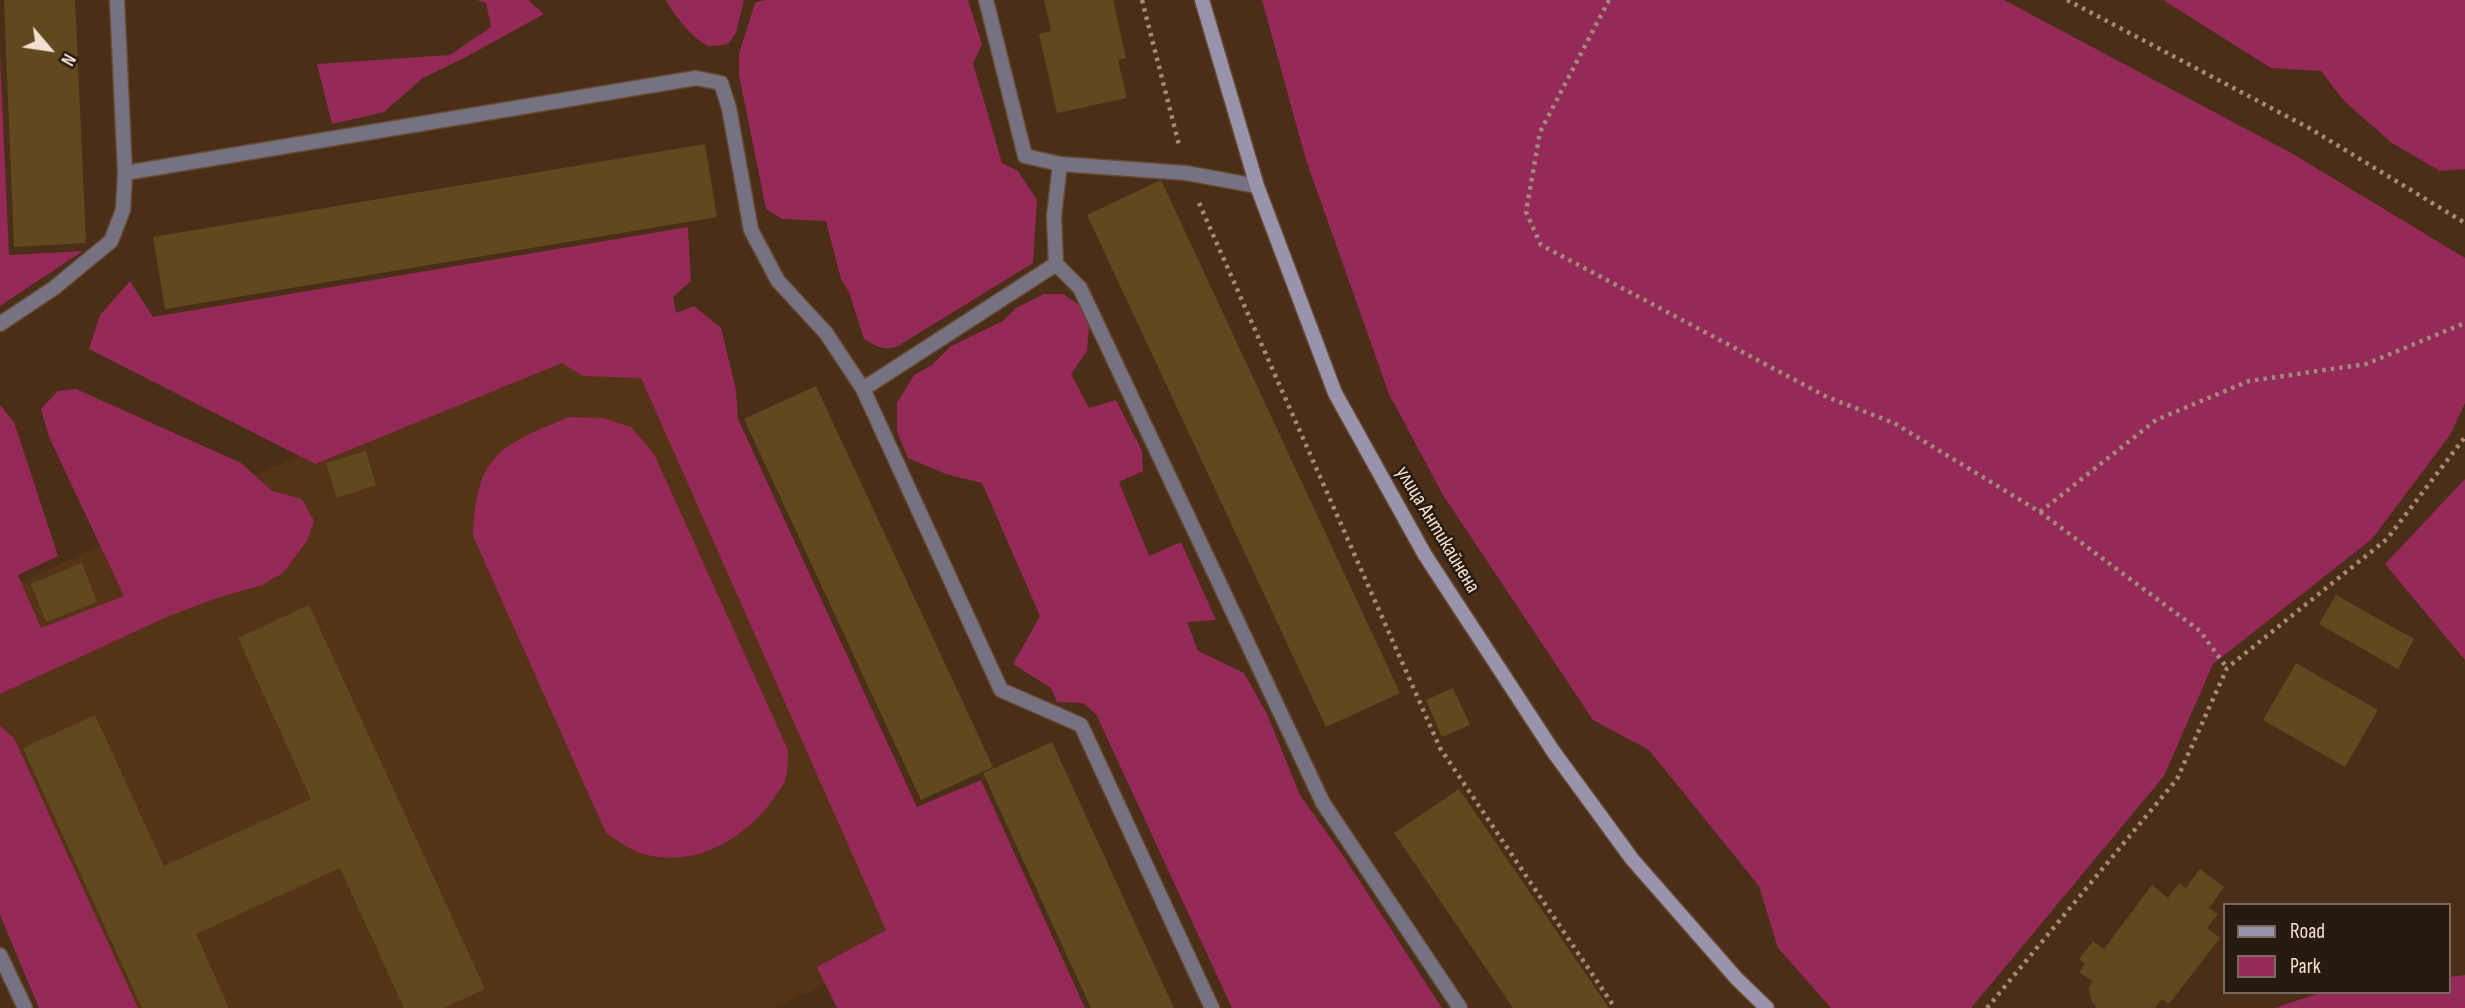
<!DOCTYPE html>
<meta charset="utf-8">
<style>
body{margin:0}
#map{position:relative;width:2465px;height:1008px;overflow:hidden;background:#4a2e17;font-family:"Sofia Sans Condensed",sans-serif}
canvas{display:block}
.legend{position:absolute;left:2223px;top:903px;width:228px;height:91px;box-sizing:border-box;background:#271a10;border:2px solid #79695e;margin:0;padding:9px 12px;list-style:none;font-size:21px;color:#f3e0d2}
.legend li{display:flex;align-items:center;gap:14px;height:35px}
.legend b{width:35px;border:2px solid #79695e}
.north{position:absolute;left:14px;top:14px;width:70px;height:70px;-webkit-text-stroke:5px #271a10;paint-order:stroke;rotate:119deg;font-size:19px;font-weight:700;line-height:28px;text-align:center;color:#f3e0d2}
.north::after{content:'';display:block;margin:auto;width:24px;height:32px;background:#f3e0d2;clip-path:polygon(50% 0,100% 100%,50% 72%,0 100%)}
</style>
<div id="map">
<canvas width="2465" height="1008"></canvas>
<ul class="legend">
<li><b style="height:9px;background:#9a93ac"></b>Road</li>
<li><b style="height:19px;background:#952a58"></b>Park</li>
</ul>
<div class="north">N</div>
</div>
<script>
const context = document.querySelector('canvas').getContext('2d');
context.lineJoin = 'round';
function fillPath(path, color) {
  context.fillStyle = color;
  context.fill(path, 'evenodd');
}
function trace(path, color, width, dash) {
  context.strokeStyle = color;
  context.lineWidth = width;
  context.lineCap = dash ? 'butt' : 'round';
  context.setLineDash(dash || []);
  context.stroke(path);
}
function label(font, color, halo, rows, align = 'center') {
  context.font = font + ' "Sofia Sans Condensed",sans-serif';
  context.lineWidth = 5;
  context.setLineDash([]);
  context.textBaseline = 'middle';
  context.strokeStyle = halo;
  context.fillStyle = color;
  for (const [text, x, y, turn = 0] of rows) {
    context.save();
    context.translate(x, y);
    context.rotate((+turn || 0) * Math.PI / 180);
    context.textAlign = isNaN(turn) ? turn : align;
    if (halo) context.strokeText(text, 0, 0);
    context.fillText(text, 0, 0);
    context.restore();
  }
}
const built = new Path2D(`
 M621 310 909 947 774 1008H115L0 754V591Z`);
const green = new Path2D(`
 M477 0H528L544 14 466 57 423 78 384 112 332 124 317 64 450 55 491 27 486 3Z
 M666 0H744L736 33 728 44C722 45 716 46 710 46 696 43 672 13 666 0Z
 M765 0H968L982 44 973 63 1002 163 1018 171 1037 200 1033 263 898 346C884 351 877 347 864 339L849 292 841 279 826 221 782 219 766 209 739 75V54L755 3Z
 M1262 0H2004L2293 154 2465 258V403L2450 435 2372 539 2213 664 2164 776 1971 1008H1831L1778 948 1759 886 1649 750 1593 720 1443 495 1389 394 1306 160Z
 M2163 0H2465V169L2440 171 2392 143 2344 101 2321 71 2271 68Z
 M0 56 9 255 83 251 0 306Z
 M688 227 691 281 673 297 676 313 694 306 721 328 736 390 738 419 917 807 981 780 1085 1008H837L817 967 886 930 641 378 583 376 562 363 315 464 89 349 100 315 130 281 153 317Z
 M1044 294H1063L1079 305 1089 326 1087 351 1071 374 1089 408 1116 400 1142 451 1143 471 1119 482 1149 556 1181 542 1216 620 1187 622 1198 651 1244 673 1267 714 1300 795 1344 857 1442 1008H1232L1096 714 1083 703 1057 702 1051 688 1013 664 1040 616 982 483 946 474 908 458 897 431V403L914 375 932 365 951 346 1003 321 1016 308Z
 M76 389 241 463 272 491 302 499 314 521 307 541 283 573 262 585 217 598 169 616 0 694V405L14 422 58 556 18 575 41 628 124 596 49 437 41 409 58 391Z
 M569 417 603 418 631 427 654 454 788 750C788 759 788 769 786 777 785 784 779 790 776 795 751 833 706 863 658 857 638 855 622 844 606 833L473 536C476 455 499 446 569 417Z
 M2465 479V660L2385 564Z
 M0 726 14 738 138 1008H39L0 915Z
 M2465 975V1008H2275L2322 992H2449V977Z`);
const building = new Path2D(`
 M4 0H75L86 243 14 247Z
 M1044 0H1113L1126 58 1118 60 1127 98 1057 113 1039 34 1051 31Z
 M705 144 717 217 165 309 153 237Z
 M1161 180 1400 693 1326 727 1087 215Z
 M816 386 993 767 921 800 744 419Z
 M366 451 376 485 337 498 326 463Z
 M82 563 97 602 46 622 31 584Z
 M2336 595 2414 639 2398 669 2319 624Z
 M309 605 485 989 444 1008H404L340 868 196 934 229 1008H142L23 748 95 715 164 866 311 799 238 638Z
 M2296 663 2378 710 2345 767 2263 720Z
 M1453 688 1470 725 1442 737 1426 700Z
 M1052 742 1174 1008H1091L983 773Z
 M1459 789 1609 1008H1513L1394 833Z
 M2200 869 2224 887 2209 908 2218 914 2207 928 2220 938 2169 1004 2162 999 2155 1008H2097L2091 1000 2089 988 2092 981 2079 972 2085 964 2079 959 2093 941 2104 949 2152 885 2168 898 2179 883 2186 888Z`);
const path = new Path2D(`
 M1142 0 1179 145
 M1609 0 1540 132 1526 212 1541 245 1827 397 1894 423 2040 512 2200 631 2227 668
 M2067 0 2309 128 2465 223
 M1199 203 1440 748 1615 1008
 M2040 512 2156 420 2249 381 2366 364 2465 323
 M1987 1008 2177 779 2227 668 2387 539 2465 437`);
const lane = new Path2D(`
 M986 0 1025 156 1060 164 1054 216 1056 264 1080 288 1323 803 1460 1008
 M1060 164 1186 173 1257 186
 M125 173 696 78 721 83 729 108 751 230 778 281 826 333 863 389 1056 264
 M0 324 54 288 111 241 123 210 125 173 117 0
 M863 389 1001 690 1081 725 1212 1008`);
const street = new Path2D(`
 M0 955 25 1008`);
const secondary = new Path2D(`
 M1202 0 1257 186 1335 393 1425 555 1553 751 1632 859 1737 979 1767 1008`);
const streetNames = [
 ["улица Антикайнена",1437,530,59]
];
fillPath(built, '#553316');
fillPath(green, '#952a58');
fillPath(building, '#61491f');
trace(lane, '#654a35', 17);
trace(street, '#654a35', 17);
trace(secondary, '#654a35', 17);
trace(path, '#a28b79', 4.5, [3.5, 5]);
trace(lane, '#767281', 14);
trace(street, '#767281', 14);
trace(secondary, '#9a93ac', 14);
label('21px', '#f3e0d2', '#271a10', streetNames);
</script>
